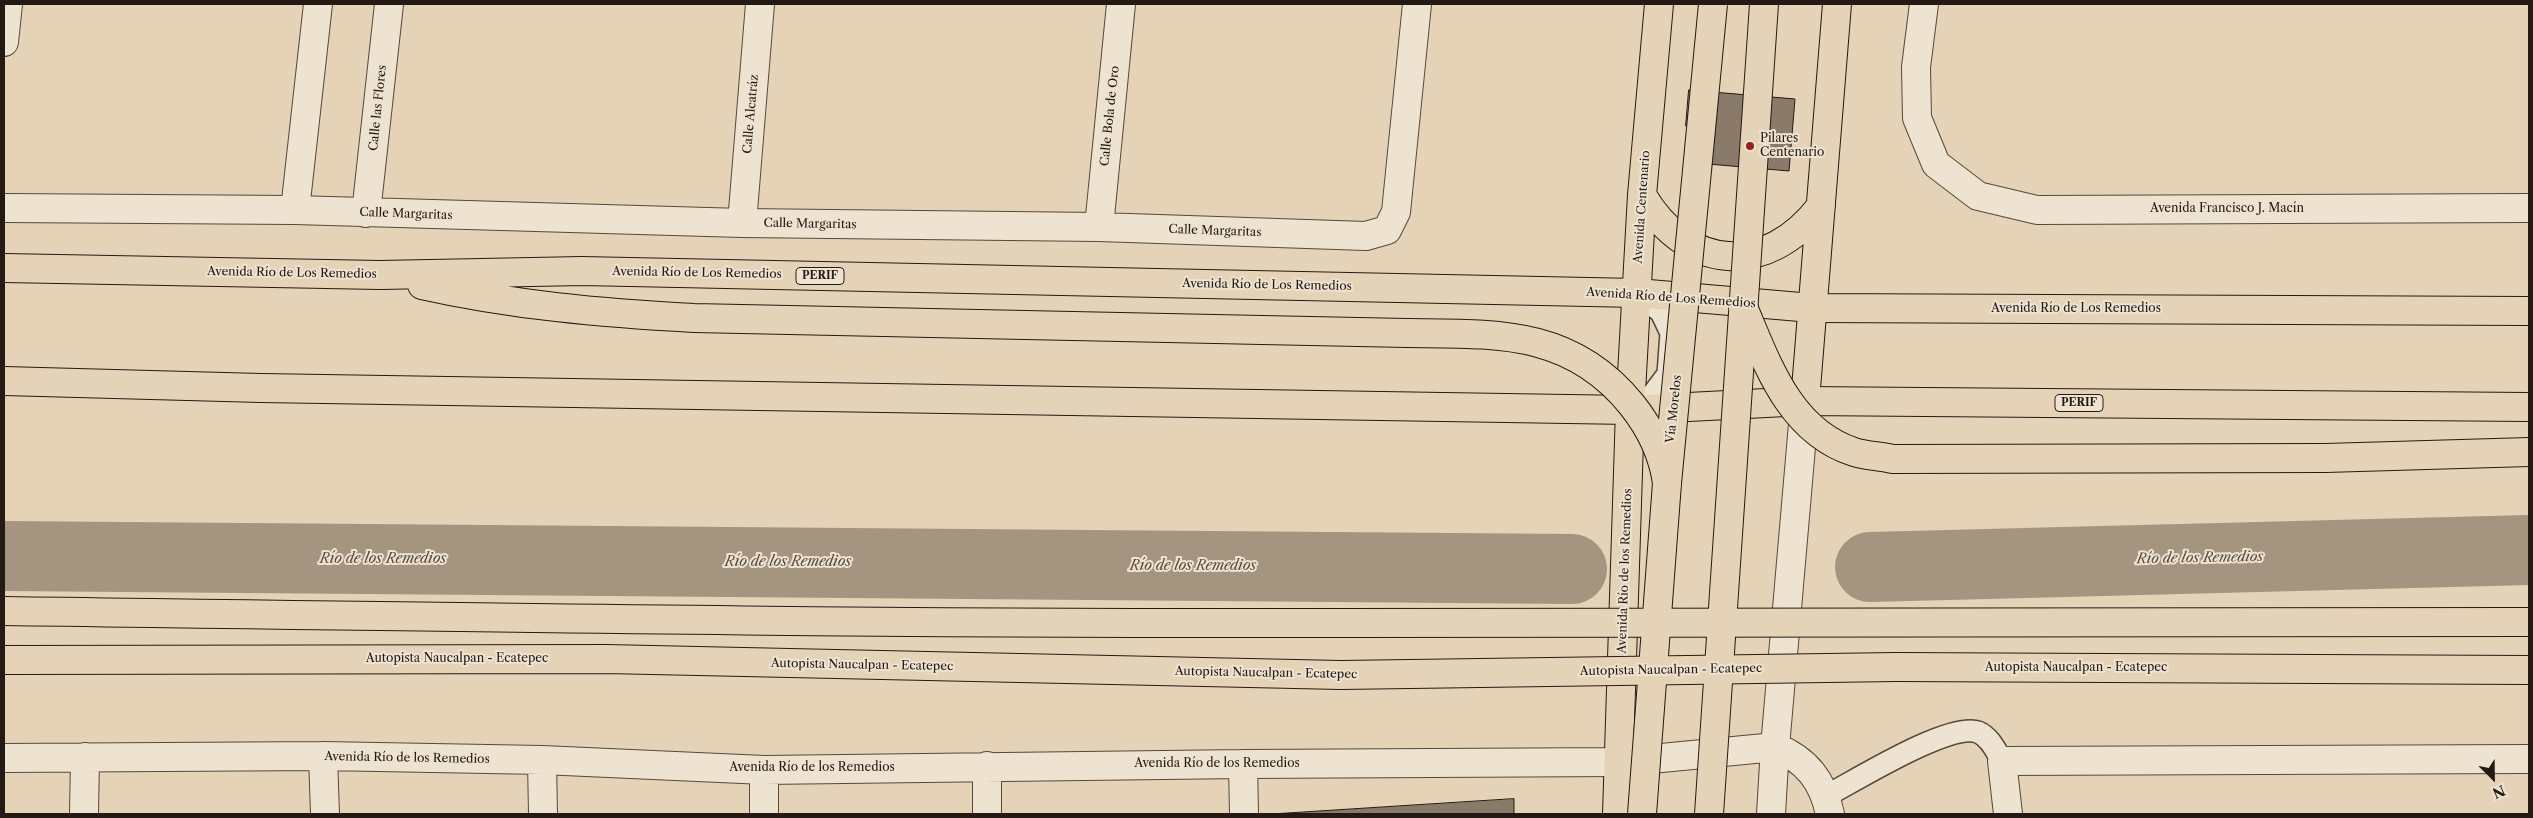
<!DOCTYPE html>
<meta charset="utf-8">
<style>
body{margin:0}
#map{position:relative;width:2533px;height:818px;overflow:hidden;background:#e5d3b7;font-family:"Libre Caslon Text",serif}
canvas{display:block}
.frame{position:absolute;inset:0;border:5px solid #251914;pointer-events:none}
.north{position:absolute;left:2468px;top:753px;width:50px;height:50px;-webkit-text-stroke:4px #eee2d0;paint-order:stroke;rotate:157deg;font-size:14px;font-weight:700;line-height:20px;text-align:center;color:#251914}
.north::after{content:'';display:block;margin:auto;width:18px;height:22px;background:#251914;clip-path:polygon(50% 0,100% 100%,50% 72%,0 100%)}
</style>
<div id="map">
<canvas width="2533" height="818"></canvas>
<div class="frame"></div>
<div class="north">N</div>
</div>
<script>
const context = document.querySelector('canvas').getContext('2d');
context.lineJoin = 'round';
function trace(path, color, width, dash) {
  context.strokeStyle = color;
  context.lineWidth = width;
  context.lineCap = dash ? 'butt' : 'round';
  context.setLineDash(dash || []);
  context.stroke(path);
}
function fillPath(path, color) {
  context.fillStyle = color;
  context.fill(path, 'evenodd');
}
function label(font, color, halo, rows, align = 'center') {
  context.font = font + ' "Libre Caslon Text",serif';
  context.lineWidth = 4;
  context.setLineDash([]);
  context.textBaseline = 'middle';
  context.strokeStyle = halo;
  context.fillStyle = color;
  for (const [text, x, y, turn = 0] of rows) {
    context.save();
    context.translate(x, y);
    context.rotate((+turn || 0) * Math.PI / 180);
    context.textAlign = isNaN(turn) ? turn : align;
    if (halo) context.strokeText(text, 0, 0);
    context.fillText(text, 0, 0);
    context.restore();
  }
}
const river = new Path2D(`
 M4 556 1572 569
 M1870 567 2529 550`);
const building = new Path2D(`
 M1689 90 1795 99 1789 171 1708 164 1711 128 1686 126Z
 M1514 799V814H1272Z`);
const lane = new Path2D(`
 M1630 410 1650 398 1668 374 1671 333 1661 312 1637 293
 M1826 796C1855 781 1949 722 1978 732 1990 737 1996 751 2002 761`);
const street = new Path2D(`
 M1924 4 1916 67 1917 118 1936 164 1978 196 2037 210 2529 208
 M4 42 8 4
 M4 208 295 210 742 223 1099 227 1366 236 1387 230 1396 212 1417 4
 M295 210 318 4
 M366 213 389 4
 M742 223 760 4
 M1099 227 1121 4
 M323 756 325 814
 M4 758 323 756 542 760 764 770 1243 764 1620 762 1775 747C1807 760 1823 781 1830 814
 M542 760 543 814
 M1243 764 1244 814
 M764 770V814
 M84 814 85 757
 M987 814V766
 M1771 814 1775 747 1805 401
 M2008 814 2002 761 2529 759`);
const primary = new Path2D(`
 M1642 195C1687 272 1767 277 1821 206
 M1805 401 1837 4
 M1617 814 1630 410 1642 195 1659 4`);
const highway = new Path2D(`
 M4 268 380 275 582 271 1637 293 1812 308 2529 311
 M422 285C511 305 602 313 694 318L1262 330
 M4 381 261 388 1630 410 1805 401 2529 407
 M2325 458 2529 452`);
const primaryBridge = new Path2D(`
 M1642 814 1667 483 1713 4
 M1709 814 1764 4`);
const highwayBridge = new Path2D(`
 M1743 307C1767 363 1789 431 1854 452 1866 456 1880 456 1892 459L2325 458
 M1262 330C1311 331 1359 332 1407 333 1495 334 1571 329 1632 405 1651 429 1663 454 1667 483
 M4 611C448 617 892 624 1336 623 1734 623 2132 621 2529 622
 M4 660 606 659 1341 675 1896 667 2529 670`);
const markers = [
 [1750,146,5,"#8f2418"]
];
const shields = [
 [820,276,48],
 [2079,403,48]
];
const shieldNames = [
 ["PERIF",820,276],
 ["PERIF",2079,403]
];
const streetNames = [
 ["Calle las Flores",378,108,-84],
 ["Calle Alcatráz",751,114,-85],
 ["Calle Bola de Oro",1110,116,-84],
 ["Avenida Centenario",1642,207,-86],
 ["Avenida Francisco J. Macín",2227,209],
 ["Calle Margaritas",406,214,2],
 ["Calle Margaritas",810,224,1],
 ["Calle Margaritas",1215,231,2],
 ["Avenida Río de Los Remedios",292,273,1],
 ["Avenida Río de Los Remedios",697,273,1],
 ["Avenida Río de Los Remedios",1267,285,1],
 ["Avenida Río de Los Remedios",1671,298,4],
 ["Avenida Río de Los Remedios",2076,309],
 ["Vía Morelos",1674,409,-84],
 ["Avenida Río de los Remedios",1625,571,-88],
 ["Autopista Naucalpan - Ecatepec",457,659],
 ["Autopista Naucalpan - Ecatepec",862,665,1],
 ["Autopista Naucalpan - Ecatepec",2076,668],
 ["Autopista Naucalpan - Ecatepec",1671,670,-1],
 ["Autopista Naucalpan - Ecatepec",1266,673,1],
 ["Avenida Río de los Remedios",407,758,1],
 ["Avenida Río de los Remedios",1217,764],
 ["Avenida Río de los Remedios",812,768]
];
const poiNames = [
 ["Pilares",1760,139],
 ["Centenario",1760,153]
];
const waterNames = [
 ["Río de los Remedios",2200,558,-1],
 ["Río de los Remedios",383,559],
 ["Río de los Remedios",788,562],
 ["Río de los Remedios",1193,566]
];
trace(river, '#a49480', 70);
fillPath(building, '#897a69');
trace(building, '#251914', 1);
trace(lane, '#55483d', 24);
trace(street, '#55483d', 30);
trace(primary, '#251914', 30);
trace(highway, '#251914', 30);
trace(lane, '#eee2d0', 21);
trace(street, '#eee2d0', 28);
trace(primary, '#e5d3b7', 28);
trace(highway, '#e5d3b7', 28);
trace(primaryBridge, '#251914', 30, []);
trace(highwayBridge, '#251914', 30, []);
trace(primaryBridge, '#e5d3b7', 28);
trace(highwayBridge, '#e5d3b7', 28);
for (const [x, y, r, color] of markers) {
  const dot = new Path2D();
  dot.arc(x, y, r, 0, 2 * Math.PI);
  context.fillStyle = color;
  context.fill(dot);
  trace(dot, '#eee2d0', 2);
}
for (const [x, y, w] of shields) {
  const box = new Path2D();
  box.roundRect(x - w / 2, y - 8.5, w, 17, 4);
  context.fillStyle = '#eee2d0';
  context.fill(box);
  trace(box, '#251914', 1);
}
label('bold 11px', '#251914', null, shieldNames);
label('12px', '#251914', '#eee2d0', streetNames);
label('12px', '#251914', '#eee2d0', poiNames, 'left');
label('italic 14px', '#584a3f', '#eee2d0', waterNames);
</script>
